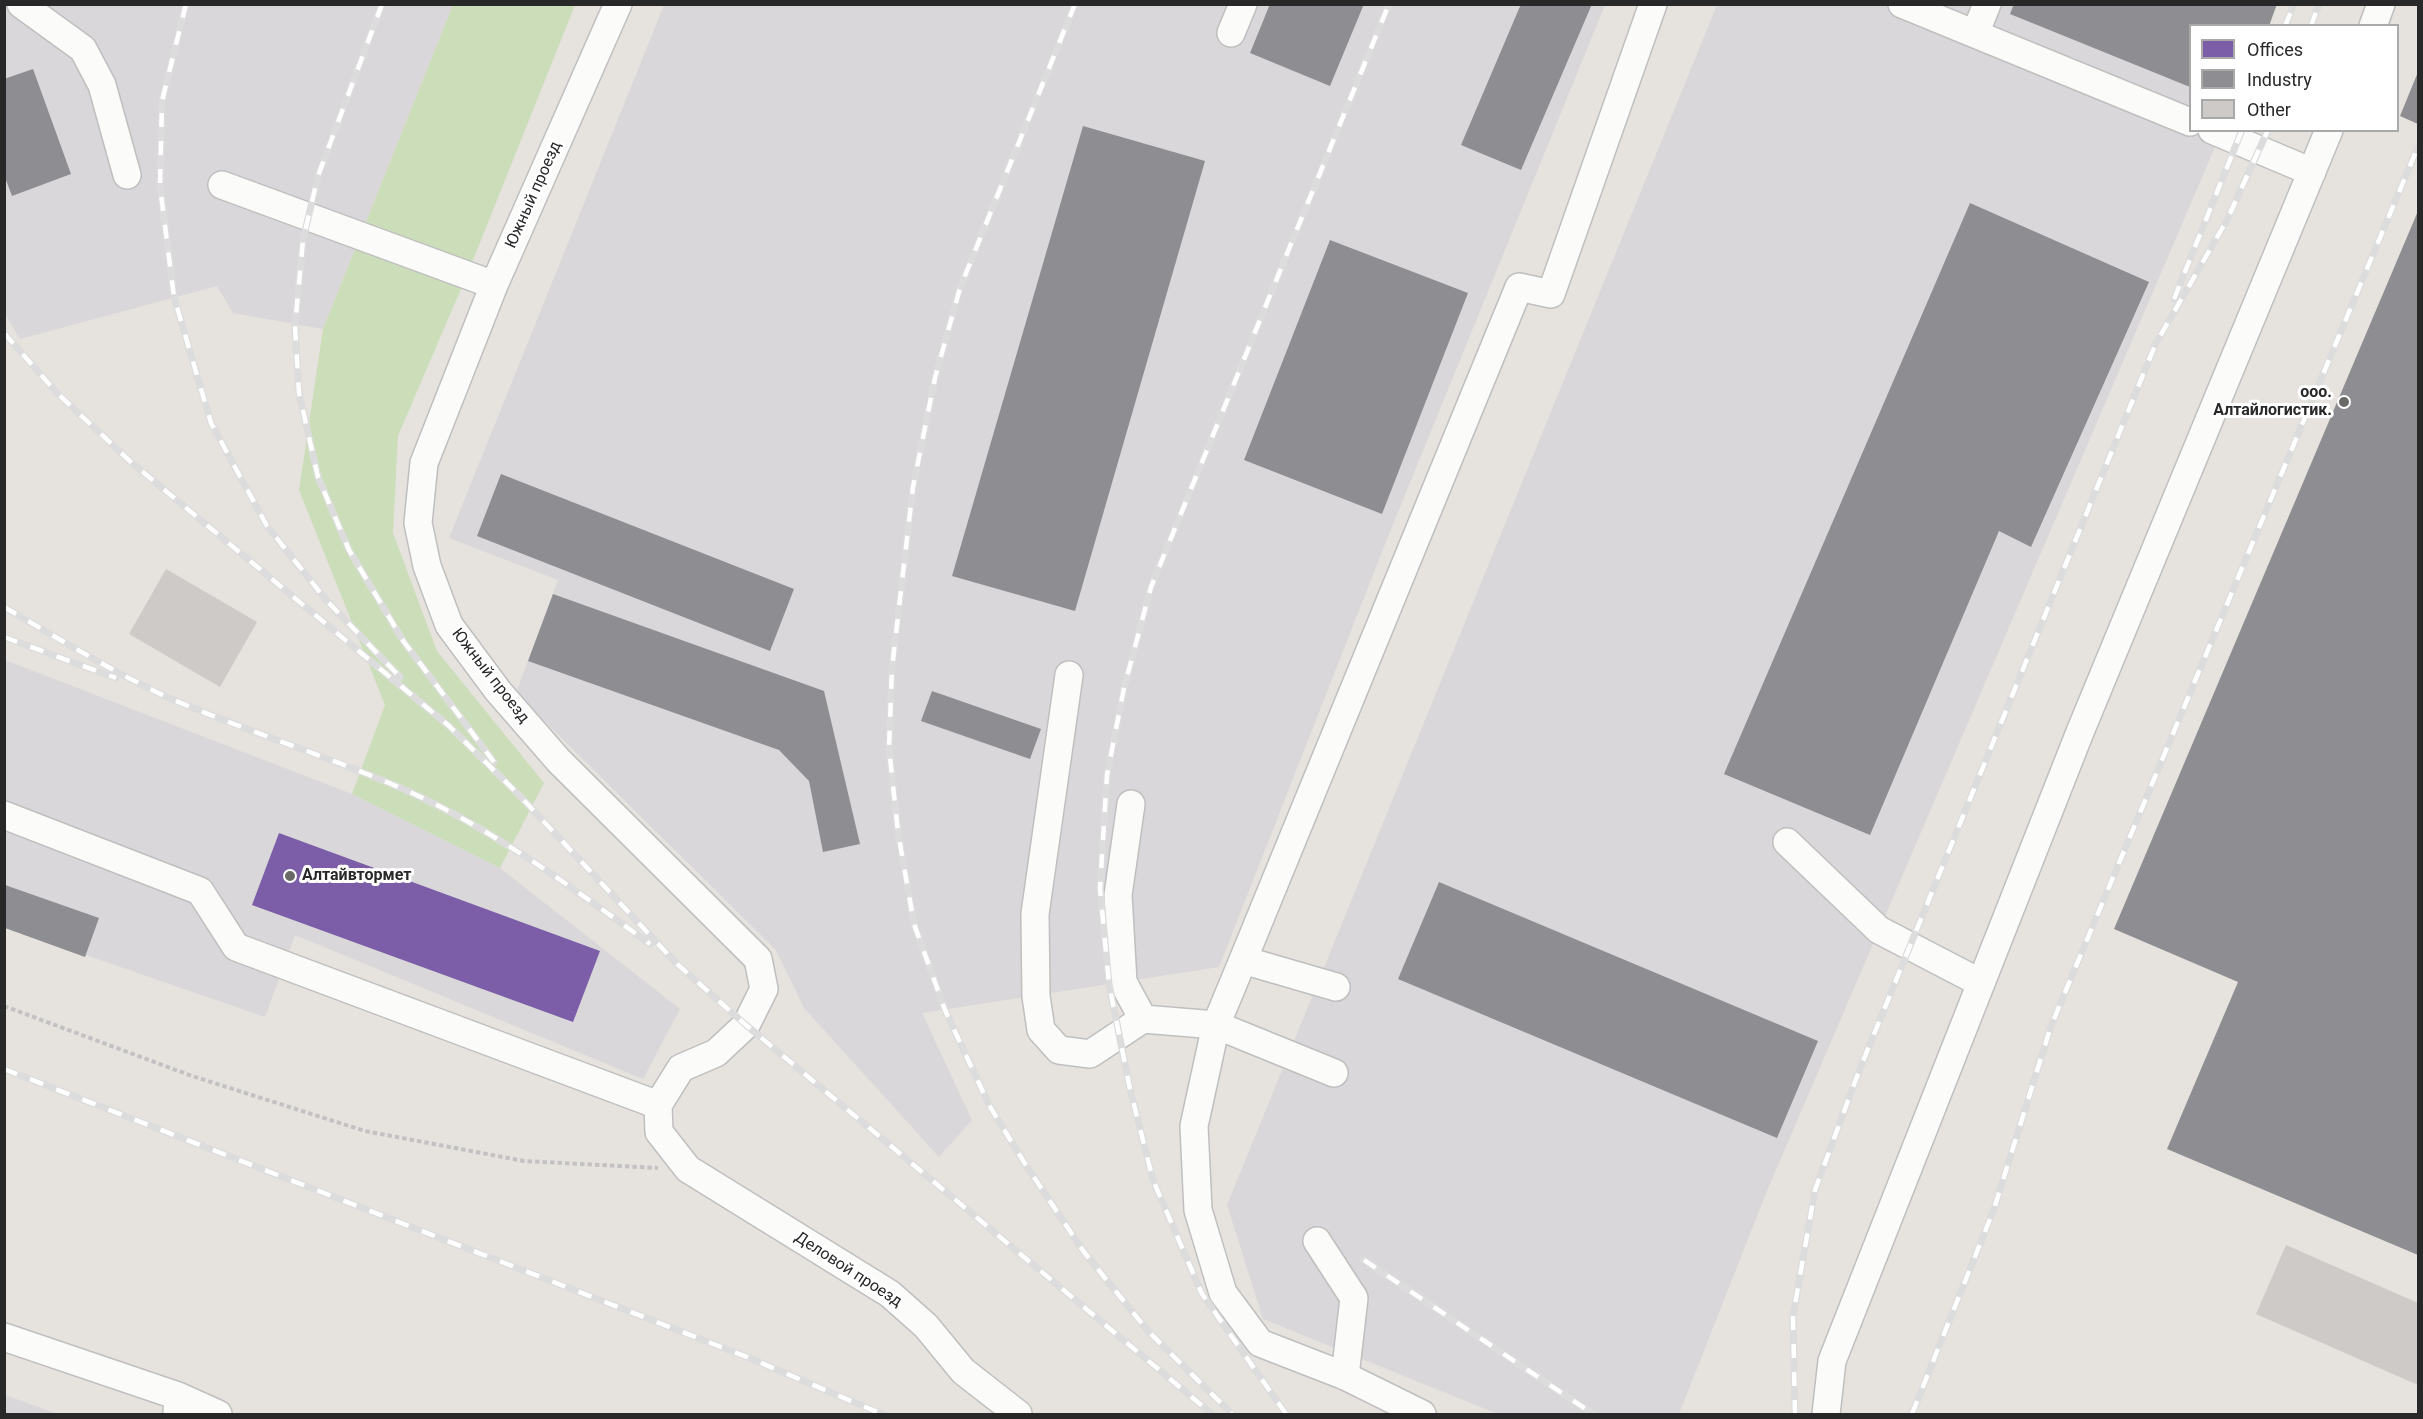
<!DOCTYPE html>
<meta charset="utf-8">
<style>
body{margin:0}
#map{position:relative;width:2423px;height:1419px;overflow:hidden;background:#e6e2de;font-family:Roboto,sans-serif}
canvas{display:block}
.frame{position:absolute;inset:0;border:6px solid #282828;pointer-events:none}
.legend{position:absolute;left:2189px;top:24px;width:210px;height:108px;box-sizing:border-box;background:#fff;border:2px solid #a9a9a9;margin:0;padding:8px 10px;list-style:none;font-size:18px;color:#282828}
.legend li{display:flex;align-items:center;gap:12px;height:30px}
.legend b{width:30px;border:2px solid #a9a9a9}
</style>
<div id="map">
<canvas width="2423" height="1419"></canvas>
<div class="frame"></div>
<ul class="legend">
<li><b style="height:16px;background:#7b5ea7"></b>Offices</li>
<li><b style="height:16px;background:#8d8d92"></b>Industry</li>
<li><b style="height:16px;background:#cdcac7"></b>Other</li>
</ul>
</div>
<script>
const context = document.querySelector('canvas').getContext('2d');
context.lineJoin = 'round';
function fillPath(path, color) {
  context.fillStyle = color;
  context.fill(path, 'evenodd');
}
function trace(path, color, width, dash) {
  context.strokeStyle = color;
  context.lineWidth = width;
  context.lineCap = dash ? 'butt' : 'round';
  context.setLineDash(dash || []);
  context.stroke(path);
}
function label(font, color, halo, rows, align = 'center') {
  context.font = font + ' Roboto,sans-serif';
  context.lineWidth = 6;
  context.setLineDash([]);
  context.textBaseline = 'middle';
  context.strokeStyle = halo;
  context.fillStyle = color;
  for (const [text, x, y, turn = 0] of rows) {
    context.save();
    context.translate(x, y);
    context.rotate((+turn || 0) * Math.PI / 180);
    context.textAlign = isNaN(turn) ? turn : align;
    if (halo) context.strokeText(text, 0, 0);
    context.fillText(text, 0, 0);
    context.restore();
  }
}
const industrial = new Path2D(`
 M5 5H453L323 329 233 313 217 286 20 339 5 314Z
 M664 5H1605L1389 534 1219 967 922 1013 972 1120 939 1157 804 1008 776 950 516 693 558 580 449 538Z
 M1717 5H2274L2190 26V130L2222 131 1767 1191 1679 1414H1498L1263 1319 1227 1205Z
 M5 660 352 794 500 868 680 1009 643 1079 295 935 265 1017 5 927Z
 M5 1395 58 1414H5Z`);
const green = new Path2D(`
 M453 5H575L467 275 398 436 393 533 437 651 544 783 500 868 352 794 385 705 299 490 323 329Z`);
const offices = new Path2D(`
 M279 833 600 951 573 1022 252 905Z`);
const industry = new Path2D(`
 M1270 4H1364L1330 86 1250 53Z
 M1521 4H1592L1521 170 1461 145Z
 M2014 4H2277L2269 26H2190V87L2010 14Z
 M33 69 71 174 12 196 4 175V79Z
 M2418 72V124L2400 116Z
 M1083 126 1205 161 1075 611 952 576Z
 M1970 203 2149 282 2031 547 1999 531 1870 835 1724 774Z
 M2418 211V1255L2167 1149 2238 982 2114 929Z
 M1330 240 1468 293 1382 514 1244 460Z
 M501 474 794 589 770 651 477 536Z
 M553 594 824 691 860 844 823 852 809 781 779 750 528 661Z
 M932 691 1041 729 1030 759 921 721Z
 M1439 882 1818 1041 1777 1138 1398 979Z
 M5 885 99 918 85 957 5 928Z`);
const building = new Path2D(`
 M166 569 257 622 220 687 129 634Z
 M2286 1245 2418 1303V1385L2256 1314Z`);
const path = new Path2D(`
 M4 1006 192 1076 365 1131 524 1161 658 1168`);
const minor = new Path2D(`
 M21 4 83 49 102 85 127 175
 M618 4 494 285 424 463 418 523 427 566 449 625 498 691 559 761 758 959 764 989 746 1025 716 1053 681 1068 658 1105 659 1132 688 1169 890 1294 926 1326 963 1371 1018 1414
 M1902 4 2190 122
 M2373 26 2381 4
 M1231 33 1243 4
 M1975 34 1987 4
 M2212 130 2312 172
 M222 185 494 285
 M1069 675 1035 914 1036 996 1041 1030 1059 1050 1090 1054 1143 1019 1216 1025 1334 1073
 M1131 804 1118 895 1123 982 1143 1019
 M4 815 200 891 236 947 658 1105
 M1787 842 1879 930 1981 983
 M1243 960 1336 987
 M1317 1241 1354 1298 1345 1376
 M4 1337 178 1396
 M177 1413 178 1396 218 1414
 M1422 1414 1345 1376 1260 1343 1223 1293 1198 1210 1194 1126 1216 1025 1243 960 1519 287 1551 294 1653 4
 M1826 1414 1832 1361 2080 732 2329 130`);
const rail = new Path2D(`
 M186 4 162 101 160 186 174 297 211 423 267 526 327 601 400 677
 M382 4 318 176 303 240 295 326 299 393 318 477 349 550 404 642 494 762
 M1075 4 960 288 935 378 913 487 892 668 889 748 898 832 914 924 945 1010 989 1105 1027 1167 1084 1252 1148 1331 1232 1414
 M2285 26 2294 4
 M2311 26 2319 4
 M2174 299 2242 130
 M4 333 57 393 132 463 449 726 519 795 676 963 746 1025 1212 1414
 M4 607C58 638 111 671 167 697 247 732 332 757 412 793 497 832 574 889 650 944
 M4 637 116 678
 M4 1069 747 1357 882 1414
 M1364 1260 1593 1414
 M1286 1414 1202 1294 1153 1180 1130 1089 1109 984 1100 888 1107 775 1124 688 1151 587 1389 4
 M1795 1414 1793 1316 1815 1190 1859 1071 2156 343 2227 220 2268 130
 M1912 1414 1994 1209 2051 1026 2417 149`);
const markers = [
 [2344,402,6,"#6a6968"],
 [290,876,6,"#6a6968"]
];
const streetNames = [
 ["Южный проезд",534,195,-66],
 ["Южный проезд",490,676,52],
 ["Деловой проезд",848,1270,33]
];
const poiNames = [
 ["ооо.",2332,393],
 ["Алтайлогистик.",2332,411],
 ["Алтайвтормет",302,876,"left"]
];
fillPath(industrial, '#d9d7d9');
fillPath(green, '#ccdeb9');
fillPath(offices, '#7b5ea7');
fillPath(industry, '#8d8d92');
fillPath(building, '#cdcac7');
trace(minor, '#c0bfbf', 30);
trace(path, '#c3c2c2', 4, [4.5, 3]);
trace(minor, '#fbfbfa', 27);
trace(rail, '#dddcdd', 7);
trace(rail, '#fff', 4.5, [14]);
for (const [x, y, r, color] of markers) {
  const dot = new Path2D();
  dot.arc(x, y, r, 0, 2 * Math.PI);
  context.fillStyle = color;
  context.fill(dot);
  trace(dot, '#fff', 2);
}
label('16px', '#282828', '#fff', streetNames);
label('bold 16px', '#282828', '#fff', poiNames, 'right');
</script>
